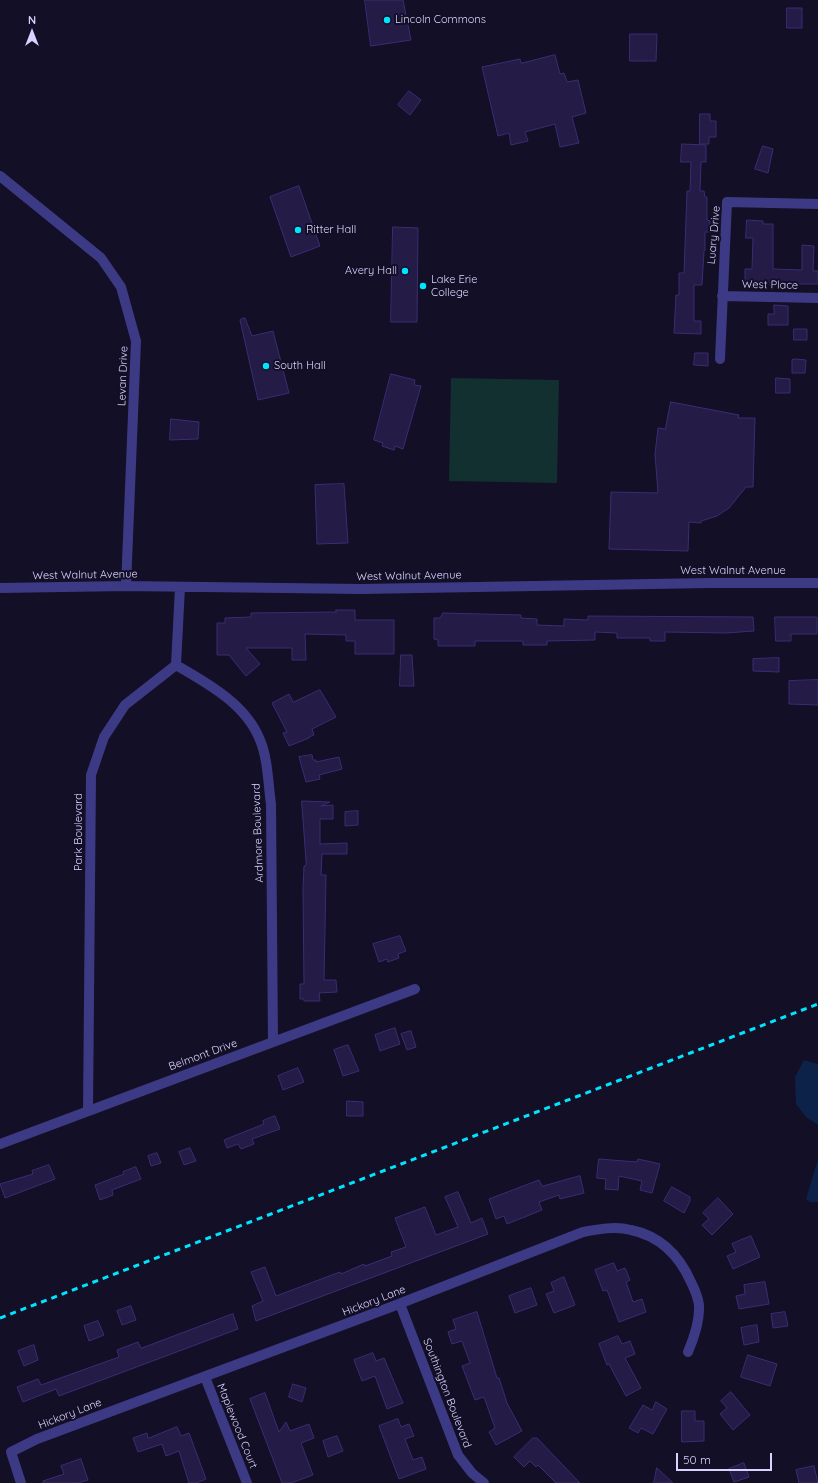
<!DOCTYPE html>
<style>
body{margin:0}
#map{position:relative;width:818px;height:1483px;overflow:hidden;background:#130f26;font-family:Quicksand,sans-serif}
canvas{display:block}
.north{position:absolute;left:12px;top:12px;width:40px;height:40px;-webkit-text-stroke:3px #130f26;paint-order:stroke;rotate:0deg;font-size:11px;font-weight:700;line-height:16px;text-align:center;color:#d9d4ff}
.north::after{content:'';display:block;margin:auto;width:14px;height:18px;background:#d9d4ff;clip-path:polygon(50% 0,100% 100%,50% 72%,0 100%)}
.scale{position:absolute;left:676px;top:1453px;width:96px;height:18px;box-sizing:border-box;border:2px solid #d9d4ff;border-top:0;padding-left:5px;font-size:12px;line-height:14px;white-space:nowrap;color:#d9d4ff;-webkit-text-stroke:3px #130f26;paint-order:stroke}
</style>
<div id="map">
<canvas width="818" height="1483"></canvas>
<div class="north">N</div>
<div class="scale">50 m</div>
</div>
<script>
const context = document.querySelector('canvas').getContext('2d');
context.lineJoin = 'round';
function fillPath(path, color) {
  context.fillStyle = color;
  context.fill(path, 'evenodd');
}
function trace(path, color, width, dash) {
  context.strokeStyle = color;
  context.lineWidth = width;
  context.lineCap = dash ? 'butt' : 'round';
  context.setLineDash(dash || []);
  context.stroke(path);
}
function label(font, color, halo, rows, align = 'center') {
  context.font = font + ' Quicksand,sans-serif';
  context.lineWidth = 4;
  context.setLineDash([]);
  context.textBaseline = 'middle';
  context.strokeStyle = halo;
  context.fillStyle = color;
  for (const [text, x, y, turn = 0] of rows) {
    context.save();
    context.translate(x, y);
    context.rotate((+turn || 0) * Math.PI / 180);
    context.textAlign = isNaN(turn) ? turn : align;
    if (halo) context.strokeText(text, 0, 0);
    context.fillText(text, 0, 0);
    context.restore();
  }
}
const green = new Path2D(`
 M451 378 559 380 557 483 449 481Z`);
const water = new Path2D(`
 M804 1060 818 1064V1125L806 1117 796 1104 795 1077Z
 M818 1159V1202H810L806 1199Z`);
const building = new Path2D(`
 M365 0H403L411 40 371 46Z
 M787 8H802V28H787Z
 M630 34H657L656 61H630Z
 M555 55 560 74 564 73 567 82 578 80 586 113 572 117 579 143 560 147 555 124 525 132 528 141 511 145 509 133 498 136 482 67 520 59 521 63Z
 M409 91 421 100 410 115 398 105Z
 M700 114H710V121H716V137H709V144H700Z
 M682 144 706 145V162H701L700 191H704L705 197H707V220L710 221V232H705V250L704 251 702 285H694V321H701V334L674 333 676 295H679V273H684L687 191H690L691 162H681Z
 M763 146 773 149 768 173 755 169Z
 M299 186 320 246 291 257 270 197Z
 M747 220 763 221V224H773V269L802 270V245L814 246 813 271H818V284H745V269H752L753 238H746Z
 M393 227 418 228 417 322H391Z
 M774 305 788 306V325H768V314H774Z
 M245 318 252 336 273 331 289 393 258 400 240 320Z
 M794 329H807V340H794Z
 M695 353H708V366L694 365Z
 M795 359 806 360 805 373H792V360Z
 M391 374 415 380 414 385 421 386 403 449 395 446 394 450 382 446 383 443 374 440Z
 M776 378 790 379V393H776Z
 M671 402 739 415 738 418H755L753 487H746L729 508 717 516 701 521V523L689 522 688 551 609 549 611 492 658 493 655 454 658 428 665 429Z
 M171 419 199 422 198 439 170 440Z
 M344 484 348 543 317 544 315 485Z
 M336 610H355V620H394V654H355V641H346V635L305 634 306 660H292V648H246L260 664 246 676 229 655H217V623H225V618L251 617V613L336 612Z
 M443 613 521 615V618L537 619V625L564 626V619L588 620V616L753 617 754 631 726 633 665 632V641H650V638H617V633L595 632V640L547 641V645H523V641H475V646H438V640L434 639V618H440Z
 M775 617H817V634H791V641H776Z
 M401 655H412L414 686H400Z
 M779 658V672L753 671V659Z
 M818 680V705L789 704V681Z
 M320 690 336 717 312 729 314 735 309 737V738L289 746 283 733 287 732 272 703 289 694 293 702Z
 M312 755 313 760H316V762L339 757 342 769 319 775 320 779 306 782 299 757Z
 M302 801 330 802 321 806 333 805V819H320V844L347 843V854H322L321 875H326L324 980H336L337 992 319 993 320 1001H304V999H300V984H304L303 889 304 866 306 865Z
 M358 811V825L345 826V812Z
 M400 936 406 951 398 954 399 958 388 962 387 959 379 962 373 944Z
 M395 1028 400 1044 380 1051 375 1035Z
 M411 1031 416 1047 407 1050 401 1034Z
 M348 1045 359 1071 343 1076 334 1050Z
 M298 1068 304 1082 283 1090 278 1076Z
 M347 1101 363 1102V1116H347Z
 M275 1116 280 1129 252 1139 254 1144 241 1149 238 1144 227 1148 224 1140 264 1124 263 1121Z
 M190 1148 196 1161 184 1165 179 1152Z
 M157 1153 161 1163 151 1166 148 1156Z
 M599 1159 637 1162 638 1159 660 1164 652 1193 640 1190 642 1181 619 1176 618 1190 605 1189 606 1179 597 1178Z
 M49 1165 55 1179 5 1198 0 1184 33 1174 32 1171Z
 M136 1167 141 1179 112 1190 113 1195 100 1200 95 1185 124 1174 123 1172Z
 M580 1176 584 1193 560 1199 559 1195 539 1202 542 1210 507 1224 504 1216 496 1219 489 1199 539 1180 542 1186Z
 M672 1187 690 1197V1201L684 1213 664 1201Z
 M458 1192 471 1223 482 1218 488 1234 256 1321 252 1306 263 1301 251 1272 265 1267 276 1296 340 1272 341 1274 364 1264 365 1266 392 1256 391 1252 406 1247 395 1218 425 1207 436 1235 458 1227 445 1197Z
 M718 1198 733 1214 712 1235 702 1225 709 1219 703 1213Z
 M751 1236 760 1257 733 1269 727 1256 736 1252 732 1244Z
 M614 1263 617 1271 625 1268 630 1280 626 1282 633 1302 642 1299 646 1312 619 1322 607 1290 603 1291 595 1270Z
 M564 1277 575 1305 554 1313 546 1294 554 1291 551 1283Z
 M765 1282 769 1304 739 1309 736 1296 745 1294 744 1285Z
 M531 1288 537 1305 515 1313 509 1296Z
 M131 1306 136 1320 122 1325 117 1311Z
 M477 1312 497 1378H499L507 1403 522 1431 496 1445 489 1432 495 1428 484 1397 475 1400 462 1366 470 1363 462 1341 452 1344 448 1332 456 1329 453 1320Z
 M785 1312 788 1326 773 1328 771 1314Z
 M233 1314 238 1329 59 1396 56 1389 23 1402 17 1387 38 1379 41 1385 119 1357 117 1350 138 1342 141 1348Z
 M98 1321 104 1335 89 1341 84 1326Z
 M757 1325 759 1342 744 1345 741 1328Z
 M618 1336 622 1344 630 1341 635 1354 625 1358 641 1388 626 1396 609 1364 607 1365 599 1344Z
 M34 1345 38 1360 24 1366 18 1351Z
 M373 1353 376 1361 384 1358 403 1403 387 1409 375 1376 362 1381 354 1360Z
 M748 1355 777 1364 770 1386 741 1377Z
 M293 1384 306 1388 302 1402 289 1397Z
 M731 1392 750 1415 733 1430 720 1414 727 1408 721 1401Z
 M265 1393 279 1432 286 1422 290 1431 309 1424 314 1438 301 1443 313 1475 291 1483H282L250 1399Z
 M656 1402 667 1409 653 1434 641 1428 638 1433 629 1428 643 1405 652 1410Z
 M682 1411H695V1421H704V1441L682 1442Z
 M398 1419 401 1427 409 1424 414 1436 405 1439 413 1460 422 1457 426 1469 399 1479 379 1426Z
 M177 1427 181 1436 189 1433 206 1479 196 1483H189L179 1451 166 1456 162 1444 138 1452 133 1438 147 1433 148 1438Z
 M337 1436 343 1451 328 1457 323 1441Z
 M533 1438H537L580 1483H556L538 1465 536 1467 530 1461 524 1467 514 1457Z
 M81 1459 88 1480 78 1483H43V1481L64 1474 61 1466Z
 M744 1463 749 1477 734 1482 729 1469Z
 M814 1466 818 1483H799L796 1470Z
 M657 1468 673 1483H654Z`);
const minor = new Path2D(`
 M0 176 101 258 121 287 136 341 126 586
 M722 296 818 298
 M720 359 727 202 818 204
 M0 588 126 586 361 589 708 583H818
 M176 665C207 683 246 704 260 740 268 759 268 783 271 804L273 1042
 M88 1110 91 775 104 737 125 705 176 665 180 587
 M0 1144 415 989
 M400 1304 458 1455 472 1473 484 1483
 M205 1377 247 1483
 M21 1483 11 1452 37 1439 391 1307 583 1232C599 1229 615 1226 631 1230 660 1236 679 1255 691 1282 694 1288 698 1298 699 1305 700 1321 694 1338 688 1352`);
const rail = new Path2D(`
 M0 1318 818 1004`);
const markers = [
 [387,20,4,"#00e5ff"],
 [298,230,4,"#00e5ff"],
 [405,271,4,"#00e5ff"],
 [423,286,4,"#00e5ff"],
 [266,366,4,"#00e5ff"]
];
const poiNames = [
 ["Lincoln Commons",395,20],
 ["Ritter Hall",306,230],
 ["Avery Hall",397,271,"right"],
 ["Lake Erie",431,280],
 ["College",431,293],
 ["South Hall",274,366]
];
const streetNames = [
 ["Luary Drive",714,235,-85],
 ["West Place",770,285,1],
 ["Levan Drive",123,376,-88],
 ["West Walnut Avenue",733,571],
 ["West Walnut Avenue",85,575,-1],
 ["West Walnut Avenue",409,576,-1],
 ["Park Boulevard",79,832,-90],
 ["Ardmore Boulevard",258,833,-92],
 ["Belmont Drive",203,1055,-20],
 ["Hickory Lane",374,1301,-21],
 ["Southington Boulevard",447,1393,69],
 ["Hickory Lane",70,1414,-21],
 ["Maplewood Court",237,1426,68]
];
fillPath(green, '#12302f');
fillPath(water, '#0c2248');
fillPath(building, '#241b47');
trace(building, '#3b2d73', 1);
trace(minor, '#3d3a85', 10);
trace(rail, '#00e5ff', 3, [6, 5]);
for (const [x, y, r, color] of markers) {
  const dot = new Path2D();
  dot.arc(x, y, r, 0, 2 * Math.PI);
  context.fillStyle = color;
  context.fill(dot);
  trace(dot, '#130f26', 1.5);
}
label('11px', '#d9d4ff', '#130f26', poiNames, 'left');
label('11px', '#d9d4ff', '#130f26', streetNames);
</script>
